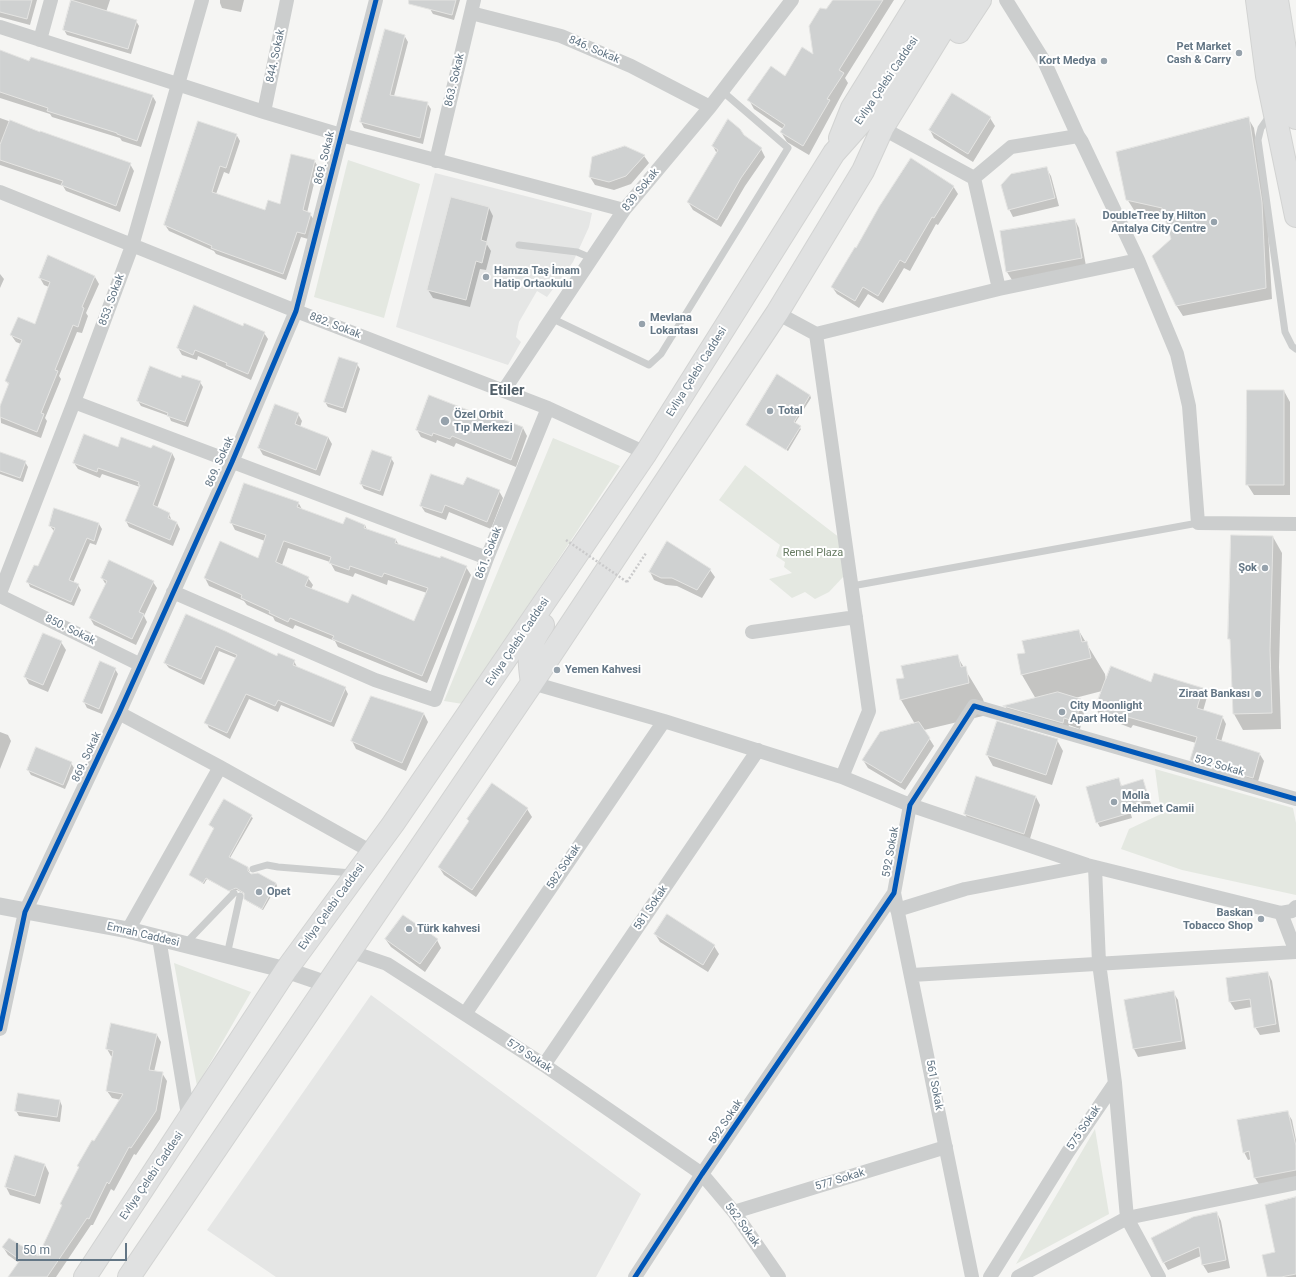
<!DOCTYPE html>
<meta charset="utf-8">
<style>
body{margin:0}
#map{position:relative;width:1296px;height:1277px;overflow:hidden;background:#f5f5f3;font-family:Roboto,sans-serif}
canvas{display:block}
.scale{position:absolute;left:16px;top:1243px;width:111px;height:18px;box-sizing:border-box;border:2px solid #637685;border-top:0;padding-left:5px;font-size:12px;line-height:14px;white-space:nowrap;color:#637685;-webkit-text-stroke:3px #fff;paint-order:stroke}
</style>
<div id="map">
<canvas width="1296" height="1277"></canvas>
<div class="scale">50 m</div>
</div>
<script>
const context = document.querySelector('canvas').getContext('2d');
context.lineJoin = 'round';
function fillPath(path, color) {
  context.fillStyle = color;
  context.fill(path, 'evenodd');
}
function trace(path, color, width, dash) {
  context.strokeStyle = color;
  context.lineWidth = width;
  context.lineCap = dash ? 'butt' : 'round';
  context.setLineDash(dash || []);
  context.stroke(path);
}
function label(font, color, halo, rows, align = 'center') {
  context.font = font + ' Roboto,sans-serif';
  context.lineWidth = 4;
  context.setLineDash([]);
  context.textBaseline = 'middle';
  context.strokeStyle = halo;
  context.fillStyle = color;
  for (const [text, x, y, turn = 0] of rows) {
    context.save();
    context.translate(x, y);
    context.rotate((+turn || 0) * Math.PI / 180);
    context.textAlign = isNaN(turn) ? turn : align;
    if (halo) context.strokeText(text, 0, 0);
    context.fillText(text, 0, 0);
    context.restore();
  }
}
const built = new Path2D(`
 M435 173 592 213 589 227 573 262 547 297 537 291 519 322 516 337 521 342 508 365 396 327Z
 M371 995 641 1194 596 1277H276L207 1230Z`);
const green = new Path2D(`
 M348 160 420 184 384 318 314 297Z
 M553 438 620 466 463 704 444 701Z
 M745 465 840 538 844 576 829 592 815 599 805 592 792 598 769 579 792 573 784 567 785 562 776 556 780 545 719 500Z
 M1155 769 1293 808 1296 823V895L1182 870 1121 849 1129 829 1161 814Z
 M174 963 251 992 197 1086Z
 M1095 1129 1109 1214 1016 1264Z`);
const shadow = new Path2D(`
 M0 0H37L30 25 0 17Z
 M72 0H110L106 12 136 21 139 26 131 54 67 35 64 30Z
 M220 0H244L241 12 222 8 220 3Z
 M433 0H460L454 20 433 14 430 9Z
 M834 0H894L845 78 848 83 809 155 787 142 781 132 783 129 754 109 749 100 785 77 814 56 826 10Z
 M404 35 408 42 394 96 427 103 431 109 423 144 364 128 361 122Z
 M0 51 30 62 152 95 156 102 141 147 122 141 120 138 52 117 50 114 0 98Z
 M0 118 130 164 134 171 120 212 66 191 63 186 0 165Z
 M990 118 995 126 973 162 934 138 930 130Z
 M1248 118 1254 128 1267 214 1272 299 1183 316 1176 305 1172 239 1166 218 1134 210 1127 199Z
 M236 134 240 141 229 174 224 172 216 194 266 211 281 205 314 160 318 167 307 213 310 214 314 220 308 239 301 237 286 280 216 254 214 251 169 231 165 225Z
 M744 136 761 149 765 157 745 186 721 227 693 210 688 202 717 154 713 146Z
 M644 156 649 163 631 184 614 190 595 185 590 177Z
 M1046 168 1051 176 1059 206 1013 217 1009 209Z
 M953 186 958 194 938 225 936 224 910 271 904 268 883 303 868 294 859 308 837 294 832 287 856 249Z
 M489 208 493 216 486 243 491 251 486 270 480 269 470 307 433 298 428 290Z
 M1075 220 1079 228 1086 266 1012 280 1007 272Z
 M0 274 4 279 0 288Z
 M95 277 99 284 86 313 88 316 82 333 77 332 59 376 61 379 45 418 47 421 41 438 1 423 0 409 9 385 6 381 21 344 16 342 11 335 35 325 49 287 44 285 40 278Z
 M243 328 264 333 268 339 251 380 198 356 197 360 182 355 178 348Z
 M357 364 360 369 346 413 328 407 325 402Z
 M182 379 200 382 203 387 188 427 171 421 169 416 141 406 138 401Z
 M1284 391 1290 402V495H1254L1247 484Z
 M810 395 811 398 795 423 801 429 788 451 747 425Z
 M298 414 302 421 300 427 328 437 332 444 320 476 263 455 259 448Z
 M493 417 523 428 527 436 516 467 456 443 454 447 437 440 436 443 421 437 417 430 491 420Z
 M118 448 152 449 172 453 175 459 157 508 169 514 172 521 177 523 180 529 173 546 129 527 126 521 140 487 102 474 100 478 78 469 74 463Z
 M0 453 25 462 28 467 23 482 0 474Z
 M391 458 394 463 383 496 364 489 361 484Z
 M499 491 503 498 491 529 449 512 446 520 425 512 421 506Z
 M298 502 303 511 344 525H365L367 530 396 540 399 545 466 567 471 575 427 683 338 647 335 641 295 625 293 629 275 621 273 617 247 605 244 601 209 586 205 578 258 559 265 541 235 530 231 522ZM288 548 330 562 335 571 353 577 355 573 387 585 388 580 427 593 415 622 348 604 311 589 313 585 308 578 282 565Z
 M55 510 99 524 102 529 96 545 90 543 73 583 78 585 81 590 74 606 30 587 28 582 38 567 54 531 50 526Z
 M1273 537 1282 553 1279 667 1281 729 1243 730 1234 714 1231 642 1229 638Z
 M710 570 715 577 702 598 677 586 666 585 654 580 650 572Z
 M102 578 153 582 157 588 144 616 147 622 136 645 94 625 90 618 106 585Z
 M225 631 277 658 294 661 297 667 345 688 348 694 334 727 281 705 278 712 249 699 230 739 209 728 206 722 236 658 219 651 204 685 169 668 165 663Z
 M1079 631 1105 674 1106 681 1152 683 1202 689 1207 697 1203 711 1222 716 1226 724 1221 742 1259 753 1264 761 1257 785 1196 767 1191 759 1196 743 1133 725 1131 728 1100 716 1096 708 1102 691 1075 698 1081 700 1085 708 1080 729 1069 725 1067 730 1009 713 1005 706 1036 699 1022 675 1026 653Z
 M61 642 66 650 48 692 29 684 25 677Z
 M957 656 983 699 987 715 924 730 934 746 905 790 868 768 863 760 915 724 901 700 905 678Z
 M115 669 118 674 102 714 87 708 84 702Z
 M371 697 424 714 428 722 406 771 356 749 352 741Z
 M997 723 1057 740 1063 751 1052 785 993 766 987 755Z
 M0 732 8 735 11 741 0 769Z
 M37 749 71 763 74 768 65 789 31 775 28 770Z
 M1118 779 1122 786 1142 780 1151 804 1130 811 1132 818 1100 827 1097 822Z
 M1036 797 1040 805 1029 842 969 822 965 814Z
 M224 800 253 818 230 858 248 868 251 875 276 883 277 886 263 910 247 901 245 894 237 890 231 892 207 879 204 884 190 875 215 830 210 825Z
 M527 809 532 817 476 897 444 875 439 867 469 822 468 819Z
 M655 934 714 946 719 954 708 972 660 942Z
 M386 940H437L441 948 425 972 391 947Z
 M1268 973 1272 981 1280 1032 1260 1035 1255 1027 1252 1007 1235 1010 1230 1002Z
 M1173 992 1178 1000 1186 1049 1138 1057 1134 1049 1126 1000Z
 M157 1035 161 1042 154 1072 162 1073 167 1081 160 1119 136 1155 134 1154 114 1191 111 1189 93 1225H91L56 1277H10L19 1263 8 1255 3 1247 39 1258 62 1206 61 1204 94 1143 121 1100 112 1098 107 1091 113 1057 111 1056 107 1049Z
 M60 1101 62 1106 60 1122 19 1116 16 1111Z
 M1287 1112 1292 1120 1296 1140V1178L1260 1186 1255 1178 1252 1159 1248 1160 1244 1152Z
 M45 1165 49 1173 40 1204 10 1195 6 1187Z
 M1296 1198V1277H1268L1276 1253Z
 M1217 1213 1221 1221 1230 1268 1208 1273 1203 1265 1201 1256 1168 1270 1164 1263Z`);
const building = new Path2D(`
 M0 0H32L27 19 0 12Z
 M71 0 137 20 128 49 63 30Z
 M409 0H456L452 15 409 4Z
 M833 0H883L839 70 844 73 827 99 830 100 803 146 780 132 785 125 747 100 771 66 785 76 802 47 813 54 809 26 820 8 826 9Z
 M385 29 405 35 390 95 428 102 420 138 360 122Z
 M0 50 29 61 31 57 153 95 137 141 117 134V133L47 111 48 108 0 92Z
 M952 93 991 117 968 154 929 130Z
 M1249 117 1262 202 1266 288 1176 306 1152 256 1171 239 1162 208 1126 200 1116 152Z
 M728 119 740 129 744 135 762 148 741 178 717 220 687 202 718 150 712 146Z
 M10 120 40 132V131L131 163 116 206 61 185 63 181 0 160V145Z
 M198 121 237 134 226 168 220 166 212 192 265 210 268 200 280 204 291 154 315 160 303 210 311 213 305 234 297 232 283 274 211 248 212 246 164 225Z
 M625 146 645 155 626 176 609 182 589 177 592 157Z
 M911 158 954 186 934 218 932 217 905 263 900 260 878 296 863 287 855 301 831 287 855 247 856 248 879 207Z
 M1047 167 1055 198 1008 210 1001 185 1011 174Z
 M451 197 489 207 481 240 487 242 482 263 476 261 466 300 427 290Z
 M1075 219 1082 258 1006 272 1000 231Z
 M48 255 95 276 82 307 84 308 78 327 73 325 55 370 58 371 41 413 44 414 37 432 0 417V406L9 383 5 381 22 340 10 335 18 317 35 324 50 282 39 278Z
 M194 305 243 326 244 323 265 332 248 374 226 365 227 363 195 350 193 355 177 348Z
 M339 357 358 363 343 408 324 402Z
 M150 366 181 378 182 375 201 381 185 422 167 416 168 413 137 401Z
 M777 374 810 395 794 422 801 426 786 450 746 425Z
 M1247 390H1284V485H1246Z
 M429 395 491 419 492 415 523 427 511 460 452 436 450 439 433 433 432 436 416 430Z
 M275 404 299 413 295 424 328 437 316 470 258 448Z
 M84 434 118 447 121 437 151 448 153 445 172 453 153 505 170 513 168 518 177 522 170 540 125 521 140 485H138L139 482 98 468 97 472 73 463Z
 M372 450 392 457 380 491 360 484Z
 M0 452 26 461 20 478 0 471Z
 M431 474 463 485 467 477 500 490 487 522 445 505 442 513 420 506Z
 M244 483 299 502 297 507 343 524 346 517 365 525 364 528 396 539 395 543 440 558 441 556 467 566 422 676 332 639 334 636 290 618 288 622 269 613 270 611 241 598 242 595 204 578 220 541 258 558 266 535 230 523ZM284 541 331 557 329 563 349 570 350 566 382 577 384 573 428 588 414 621 352 594 348 603 305 586 309 577 276 562Z
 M54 508 99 523 94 541 87 538 69 580 79 584 71 602 26 582 34 565 38 566 55 528 49 526Z
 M1231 535 1273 536 1270 650 1272 713 1233 714 1230 639H1228Z
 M667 541 711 569 697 590 672 578H661L649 572Z
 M109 560 154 581 139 612 144 614 132 639 89 618 107 581 101 578Z
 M186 614 225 631 277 656 278 653 295 660 293 665 346 687 331 722 278 700 275 706 246 694 227 733 204 723 237 655 216 646 201 679 164 663Z
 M1079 630 1082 642 1087 641 1091 658 1021 675 1017 654 1025 653 1022 641Z
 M43 633 62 641 43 685 24 677Z
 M958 655 961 667 966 666 969 683 900 700 896 679 904 678 901 666Z
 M100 661 116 668 99 709 83 702Z
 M1111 666 1151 682 1154 673 1203 688 1197 708 1223 716 1216 739 1260 753 1253 778 1190 760 1197 737 1128 717 1127 720 1095 708Z
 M1058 692 1081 699 1076 722 1064 718 1063 723 1003 706Z
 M371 696 424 713 402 763 351 741Z
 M997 721 1058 739 1046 775 986 755Z
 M919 722 930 738 901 783 862 760 880 732Z
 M36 747 72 762 63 785 27 770Z
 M976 776 1036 796 1024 834 964 814Z
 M1119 778 1121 786 1143 779 1149 799 1128 805 1130 813 1096 823 1086 787Z
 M492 783 528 808 472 890 438 867 469 821 467 819Z
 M224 799 252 815 229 857 248 867V871L251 874 258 873 276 883 262 909 244 899V893L236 888 229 891 206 878 203 883 189 875 214 828 209 825Z
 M667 914 715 945 703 965 654 934Z
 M403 915 438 939 420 964 385 939Z
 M1268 972 1276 1024 1254 1028 1250 999 1229 1002 1226 978Z
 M1174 991 1182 1041 1133 1049 1124 1000Z
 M111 1023 157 1034 149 1070 163 1072 156 1111 131 1148 129 1147 109 1184 107 1182 89 1219 87 1218 47 1277H8L20 1260 2 1247 9 1238 38 1256 62 1205 60 1204 79 1167 77 1166 92 1140 94 1141 123 1094 106 1091 113 1051 106 1049Z
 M18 1093 60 1100 57 1117 15 1111Z
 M1288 1111 1296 1146V1170L1254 1178 1249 1151 1243 1153 1237 1120Z
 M15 1155 45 1164 35 1196 5 1187Z
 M1296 1197V1274L1281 1277H1267L1262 1255 1275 1252 1265 1205Z
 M1217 1212 1226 1260 1202 1265 1199 1247 1163 1263 1151 1238 1193 1217Z`);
const path = new Path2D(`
 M627 582 646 553`);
const service = new Path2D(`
 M1270 115 1261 128 1258 140 1285 332 1292 346 1296 349
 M519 245 577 252 591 258
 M551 318 649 365 661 354 788 148 722 91
 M852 586 1198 523
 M253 869 267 865 278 867 352 873
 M185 944 234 893
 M227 955 240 896`);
const minor = new Path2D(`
 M1006 0 1044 61 1078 136 1082 142 1138 260 1177 354 1189 406 1198 523 1296 524
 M471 13 561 36 631 66 710 107
 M0 27 264 112 341 135 624 210
 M40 40 51 0
 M264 112 287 0
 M893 134 974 178
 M436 161 474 0
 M0 192 296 311 548 408 646 453
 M999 289 974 178 1011 147 1078 136
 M777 313 816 334 999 289 1138 260
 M816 334 869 711 842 777
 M504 390 624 210 710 107 792 0
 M74 402 487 558
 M173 592 375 680 435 700 487 558 548 408
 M0 593 74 402 132 246 202 0
 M0 596 139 664
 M752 632 856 617
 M532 683 664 721 842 777 910 805 1087 865 1281 913 1292 911 1296 907
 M119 713 220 767 372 852
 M894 893 972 1277
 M897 910 965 889 1085 866
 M1281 913 1296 952
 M128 930 220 767
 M159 938 189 1121
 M349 951 387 964 544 1065 702 1174 734 1212 779 1277
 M912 975 1296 952
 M465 1014 664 721
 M0 1029 25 912 119 713 232 462 296 311 376 0
 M544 1065 758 750
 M1115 1083 1127 1218 1296 1183
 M734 1212 946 1147
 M635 1277 702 1174 894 893 910 805 974 706 1296 799
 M990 1277 1068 1152 1115 1083 1099 963 1095 867
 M1018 1277 1127 1218 1159 1277`);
const tertiary = new Path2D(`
 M0 906 128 930 286 970 327 984`);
const primary = new Path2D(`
 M1257 0 1267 76 1296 216
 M1277 0 1296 118
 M959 32 980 0
 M840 138 852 108 919 0
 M532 683C528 656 527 648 543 625
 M85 1277 286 970 393 824 646 453 834 153 866 117 940 0
 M129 1277 532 683 777 313 863 171 883 127 961 0`);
const pathBridge = new Path2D(`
 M566 540 627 582`);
const cycleway = new Path2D(`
 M0 1029 25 912 119 713 232 462 296 311 376 0
 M635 1277 702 1174 894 893 910 805 974 706 1296 799`);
const markers = [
 [1239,53,4,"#96a2ac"],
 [1104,61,4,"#96a2ac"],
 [1214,222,4,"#96a2ac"],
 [486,277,4,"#96a2ac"],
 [642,324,4,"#96a2ac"],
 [770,411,4,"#96a2ac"],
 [445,421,5,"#96a2ac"],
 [1265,568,4,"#96a2ac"],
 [557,670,4,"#96a2ac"],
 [1258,694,4,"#96a2ac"],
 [1062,712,4,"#96a2ac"],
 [1114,802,4,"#96a2ac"],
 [259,892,4,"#96a2ac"],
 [1261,919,4,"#96a2ac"],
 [409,929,4,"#96a2ac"]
];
const poiNames = [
 ["Pet Market",1231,47,"right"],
 ["Cash & Carry",1231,60,"right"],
 ["Kort Medya",1096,61,"right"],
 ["DoubleTree by Hilton",1206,216,"right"],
 ["Antalya City Centre",1206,229,"right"],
 ["Hamza Taş İmam",494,271],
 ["Hatip Ortaokulu",494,284],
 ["Mevlana",650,318],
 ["Lokantası",650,331],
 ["Total",778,411],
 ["Özel Orbit",454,415],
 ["Tıp Merkezi",454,428],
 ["Şok",1257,568,"right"],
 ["Yemen Kahvesi",565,670],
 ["Ziraat Bankası",1250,694,"right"],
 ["City Moonlight",1070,706],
 ["Apart Hotel",1070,719],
 ["Molla",1122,796],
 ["Mehmet Camii",1122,809],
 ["Opet",267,892],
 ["Baskan",1253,913,"right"],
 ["Tobacco Shop",1253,926,"right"],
 ["Türk kahvesi",417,929]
];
const streetNames = [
 ["846. Sokak",594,50,23],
 ["844. Sokak",276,56,-78],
 ["863. Sokak",455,80,-77],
 ["Evliya Çelebi Caddesi",887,81,-56],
 ["869. Sokak",325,158,-76],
 ["839 Sokak",641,190,-51],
 ["853. Sokak",112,300,-70],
 ["882. Sokak",335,326,21],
 ["Evliya Çelebi Caddesi",697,372,-58],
 ["869. Sokak",220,462,-66],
 ["861. Sokak",489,553,-69],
 ["850. Sokak",70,630,26],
 ["Evliya Çelebi Caddesi",518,642,-56],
 ["869. Sokak",87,757,-65],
 ["592 Sokak",1219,766,16],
 ["592 Sokak",891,852,-80],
 ["582 Sokak",564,867,-56],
 ["Evliya Çelebi Caddesi",332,907,-54],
 ["581 Sokak",651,908,-56],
 ["Emrah Caddesi",143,935,13],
 ["579 Sokak",529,1056,33],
 ["561 Sokak",934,1085,79],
 ["592 Sokak",726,1122,-56],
 ["575 Sokak",1084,1128,-56],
 ["Evliya Çelebi Caddesi",152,1176,-56],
 ["577 Sokak",840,1180,-17],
 ["562 Sokak",742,1225,54]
];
const parkNames = [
 ["Remel Plaza",813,553]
];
const districtNames = [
 ["Etiler",507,391]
];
fillPath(built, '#e5e6e5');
fillPath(green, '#e4e8e1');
fillPath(shadow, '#0003');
fillPath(building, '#cfd1d1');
trace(building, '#e4e4e2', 1);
trace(primary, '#d2d3d2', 24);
trace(path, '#cacacb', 2.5, [2, 2]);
trace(service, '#cccece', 7);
trace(minor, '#cccece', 14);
trace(tertiary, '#cccece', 17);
trace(primary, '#e0e1e1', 22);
trace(pathBridge, '#cacacb', 2.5, [2, 2]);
trace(cycleway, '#0057b8', 5);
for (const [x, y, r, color] of markers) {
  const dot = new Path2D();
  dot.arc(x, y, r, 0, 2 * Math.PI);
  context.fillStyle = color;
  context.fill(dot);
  trace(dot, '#fff', 1.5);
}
label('bold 11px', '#637685', '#fff', poiNames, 'left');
label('11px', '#637685', '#fff', streetNames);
label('11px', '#677b62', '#fff', parkNames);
label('bold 15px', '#515f69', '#fff', districtNames);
</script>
